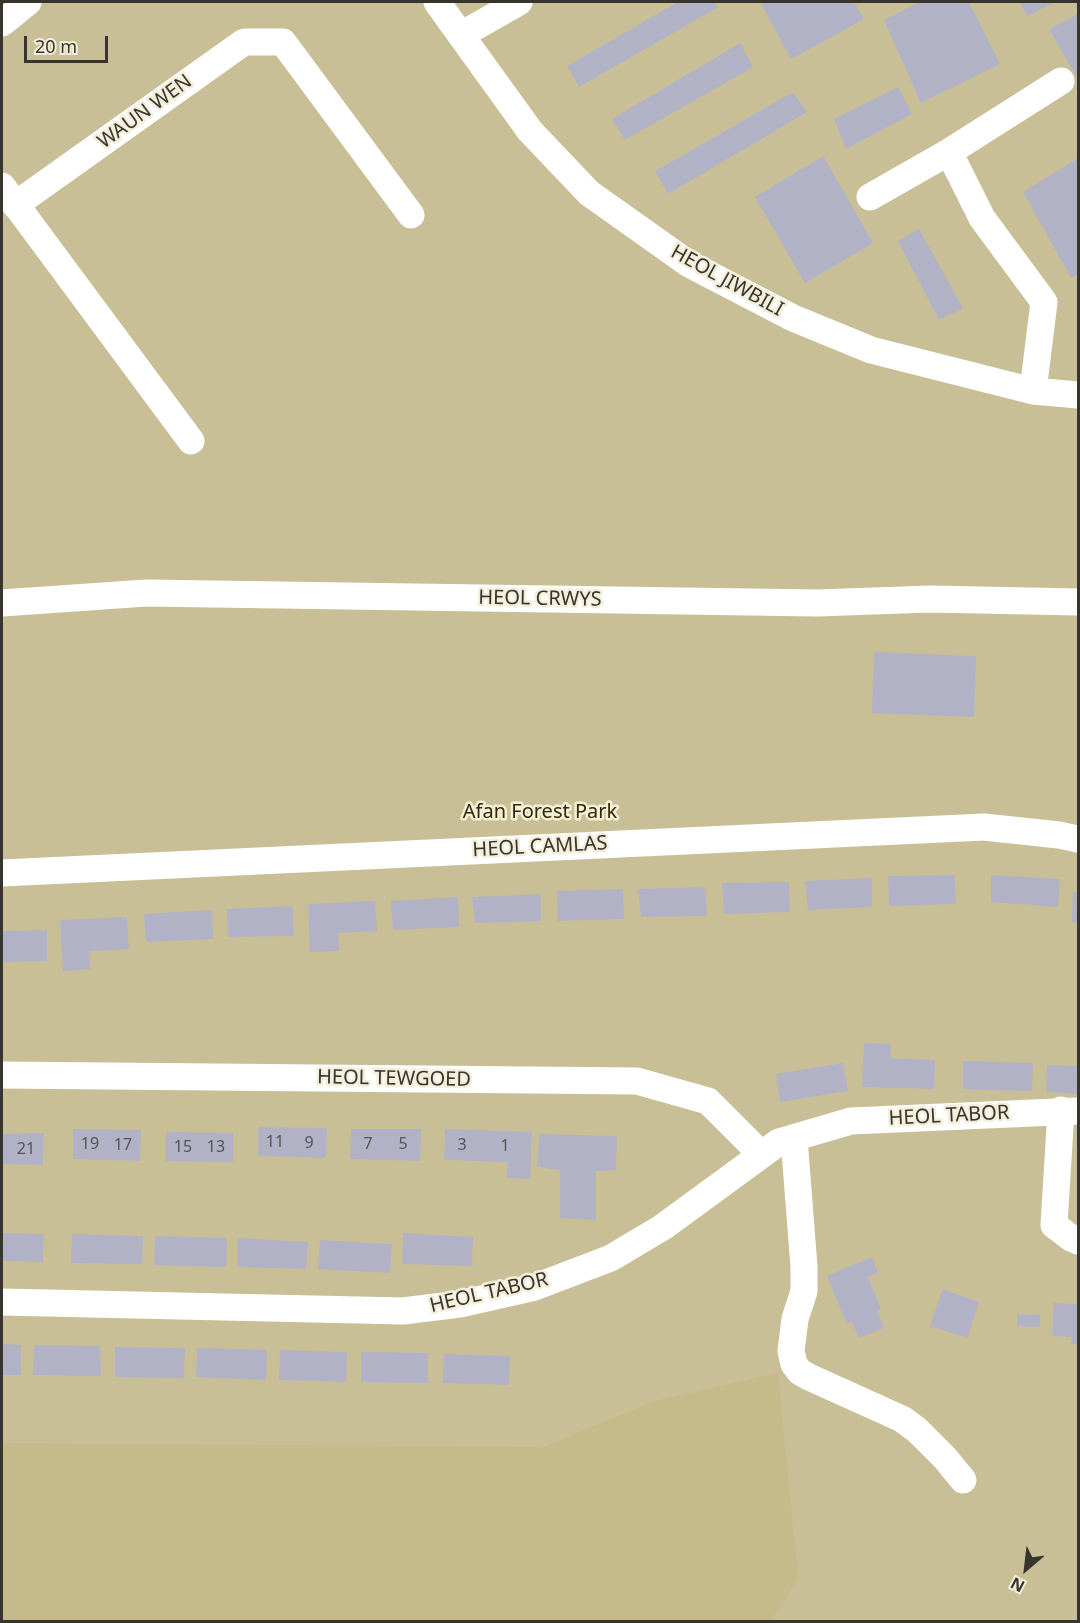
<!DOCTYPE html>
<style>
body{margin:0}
#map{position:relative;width:1080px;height:1623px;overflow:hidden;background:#f4efda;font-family:"Noto Sans",sans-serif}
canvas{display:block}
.frame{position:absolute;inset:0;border:3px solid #37352d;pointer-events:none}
.north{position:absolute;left:996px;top:1539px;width:60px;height:60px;-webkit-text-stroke:4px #f4efda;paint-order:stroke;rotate:208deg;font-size:16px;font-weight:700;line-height:24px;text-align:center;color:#37352d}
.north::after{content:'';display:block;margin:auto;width:21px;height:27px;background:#37352d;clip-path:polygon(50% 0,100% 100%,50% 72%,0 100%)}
.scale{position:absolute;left:24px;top:36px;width:84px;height:27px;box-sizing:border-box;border:3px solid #37352d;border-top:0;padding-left:8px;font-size:18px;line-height:21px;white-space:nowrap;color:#37352d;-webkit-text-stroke:4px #f4efda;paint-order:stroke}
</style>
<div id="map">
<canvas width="1080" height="1623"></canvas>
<div class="frame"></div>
<div class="north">N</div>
<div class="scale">20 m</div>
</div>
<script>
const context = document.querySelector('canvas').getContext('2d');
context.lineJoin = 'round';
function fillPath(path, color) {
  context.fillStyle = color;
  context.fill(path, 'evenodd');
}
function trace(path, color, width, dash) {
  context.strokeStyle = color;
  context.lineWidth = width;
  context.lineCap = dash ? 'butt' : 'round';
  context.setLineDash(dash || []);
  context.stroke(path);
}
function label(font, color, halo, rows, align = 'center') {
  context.font = font + ' "Noto Sans",sans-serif';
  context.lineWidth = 5;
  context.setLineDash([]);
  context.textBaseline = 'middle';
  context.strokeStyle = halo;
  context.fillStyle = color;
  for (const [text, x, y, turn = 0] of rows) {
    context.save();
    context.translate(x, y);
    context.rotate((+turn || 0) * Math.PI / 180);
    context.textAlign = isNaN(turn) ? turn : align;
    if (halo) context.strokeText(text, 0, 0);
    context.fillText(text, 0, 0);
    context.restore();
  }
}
const green = new Path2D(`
 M2 2H1078V1621H2Z`);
const forest = new Path2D(`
 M778 1373 798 1578 771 1621H2V1443L543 1447 654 1401Z`);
const building = new Path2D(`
 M678 2H714L718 7 579 87 567 66Z
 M760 2H854L864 19 791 59Z
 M920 2H969L1000 64 921 103 884 20Z
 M1019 2H1055L1028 16Z
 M1078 14V79L1049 29Z
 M740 43 753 67 625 140 612 119Z
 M898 87 912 114 846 149 834 119Z
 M793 92 807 112 668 194 655 171Z
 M823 156 873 243 805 283 755 197Z
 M1078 158V274L1071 278 1023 192Z
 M919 229 963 308 939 320 898 241Z
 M874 652 976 656 974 717 872 713Z
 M955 875 956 904 889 906 888 876Z
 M991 875 1060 879 1058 907 991 902Z
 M872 878V907L808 910 805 881Z
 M789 882 790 912 724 914 722 883Z
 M705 887 707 916 641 917 638 889Z
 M623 889 624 919 558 921 557 891Z
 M1073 892H1078V923L1072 922Z
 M541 894V921L475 923 472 897Z
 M458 897 459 927 393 930 391 901Z
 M375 901 377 931 338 933 339 951 310 952 308 904Z
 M292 906 294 936 228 937 227 909Z
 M212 910 213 939 146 942 144 914Z
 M127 917 129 949 89 951 90 969 63 971 60 920Z
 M47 930V961L2 962V931Z
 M864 1043 891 1044 890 1058 935 1060 934 1089 862 1087Z
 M963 1061 1033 1063 1032 1091 963 1089Z
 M843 1063 848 1091 780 1102 776 1074Z
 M1047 1065 1078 1066V1094L1046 1092Z
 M258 1127 327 1128 326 1158 258 1156Z
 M73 1129 141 1130 140 1161 73 1159Z
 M351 1129H421L420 1161 350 1159Z
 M445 1129 532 1132 530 1179 507 1178 508 1162 444 1160Z
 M166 1132 233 1133V1162L166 1161Z
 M44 1133 43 1165 2 1164V1134Z
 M539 1134 617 1136 616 1170 596 1171V1220L560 1218V1170L537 1167Z
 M2 1233 44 1234 43 1262 2 1261Z
 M403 1233 473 1237 472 1266 402 1264Z
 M72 1234 143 1236 142 1264 71 1263Z
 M155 1236 227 1238 226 1267 154 1265Z
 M238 1238 308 1242 306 1269 238 1267Z
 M320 1240 392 1244 390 1273 318 1269Z
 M872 1257 878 1273 868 1277 881 1310 877 1311 884 1328 859 1338 852 1322 847 1324 827 1276Z
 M943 1289 979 1302 967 1338 930 1326Z
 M1054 1303 1078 1304V1344H1071L1072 1337 1052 1336Z
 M1017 1314 1040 1315V1327L1017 1326Z
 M2 1344 21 1345V1375H2Z
 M34 1345 100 1346 101 1376 33 1375Z
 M115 1347 185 1348 184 1378 115 1377Z
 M197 1348 267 1350 266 1380 196 1377Z
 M280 1350 347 1352 346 1382 279 1380Z
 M361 1352 428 1353V1383L361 1382Z
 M444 1354 510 1356 509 1385 443 1383Z`);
const minor = new Path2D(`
 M437 2 530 131 589 193 689 264 793 318 871 350 1033 391 1078 395
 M2 23 28 2
 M461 35 519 2
 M949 152 982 218 1044 302 1033 391
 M2 186 191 441
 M870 197 949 152 1061 81
 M15 205 244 42H283L411 215
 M2 603 146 593 817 603 930 599 1078 602
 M2 873 984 827 1059 835 1078 839
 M2 1075 637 1081 708 1101 761 1154
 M1061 1110 1054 1225 1071 1238 1078 1241
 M794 1138 804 1267V1291L795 1319 791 1351 794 1364 800 1372 809 1377 902 1419 917 1430 945 1458 963 1480
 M2 1302 403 1311 460 1304 535 1287 611 1258 663 1227 779 1142 851 1121 1078 1111`);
const numberNames = [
 ["11",275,1142],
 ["9",309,1143],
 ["19",90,1144],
 ["7",368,1144],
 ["5",403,1144],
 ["17",123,1145],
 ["3",462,1145],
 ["1",505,1146],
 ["15",183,1147],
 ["13",216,1147],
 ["21",26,1149]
];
const streetNames = [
 ["WAUN WEN",145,112,-36],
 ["HEOL JIWBILI",727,281,29],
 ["HEOL CRWYS",540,599,1],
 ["HEOL CAMLAS",540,847,-3],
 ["HEOL TEWGOED",394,1079,1],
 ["HEOL TABOR",949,1116,-3],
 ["HEOL TABOR",489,1293,-13]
];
const parkNames = [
 ["Afan Forest Park",540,812]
];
fillPath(green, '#c9bf96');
fillPath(forest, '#c6ba8a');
fillPath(building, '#b2b2c6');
trace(minor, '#fff', 27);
label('16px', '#565453', null, numberNames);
label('20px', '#37352d', '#f4efda', streetNames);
label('20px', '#342a02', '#f4efda', parkNames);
</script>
